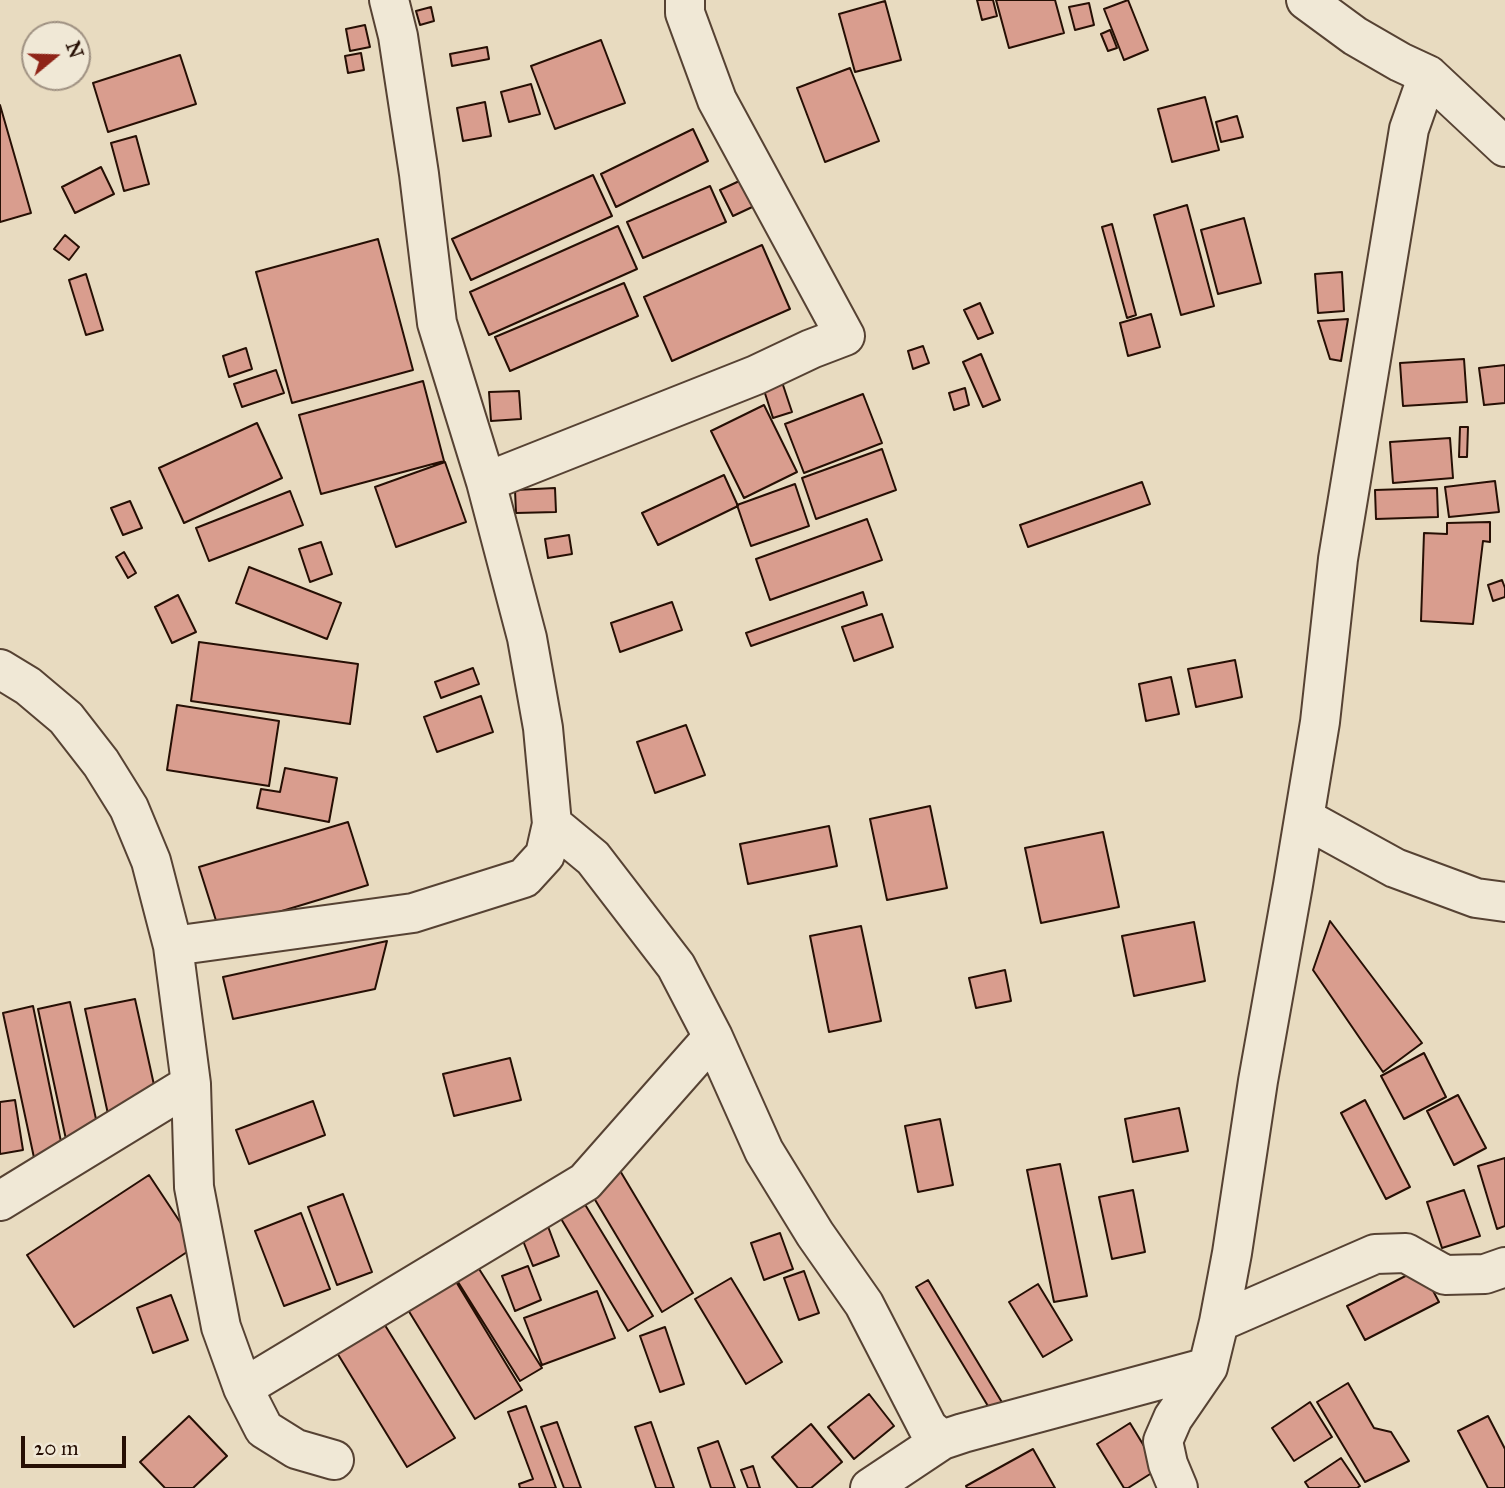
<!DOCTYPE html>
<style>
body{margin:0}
#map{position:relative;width:1505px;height:1488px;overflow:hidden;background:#e8dbc0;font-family:"IM FELL Great Primer",serif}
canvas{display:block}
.north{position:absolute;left:21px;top:21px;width:70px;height:70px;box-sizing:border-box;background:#f0e8d6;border:2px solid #9f9182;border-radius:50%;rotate:71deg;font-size:19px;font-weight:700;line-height:28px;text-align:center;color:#260f04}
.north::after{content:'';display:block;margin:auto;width:24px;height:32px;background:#8f2418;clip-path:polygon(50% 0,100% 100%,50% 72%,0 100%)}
.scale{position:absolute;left:21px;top:1436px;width:105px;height:32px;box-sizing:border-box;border:4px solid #260f04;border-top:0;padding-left:9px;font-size:21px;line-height:24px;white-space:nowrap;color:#260f04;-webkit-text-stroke:5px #f0e8d6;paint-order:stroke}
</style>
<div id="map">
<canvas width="1505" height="1488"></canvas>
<div class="north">N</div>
<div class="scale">20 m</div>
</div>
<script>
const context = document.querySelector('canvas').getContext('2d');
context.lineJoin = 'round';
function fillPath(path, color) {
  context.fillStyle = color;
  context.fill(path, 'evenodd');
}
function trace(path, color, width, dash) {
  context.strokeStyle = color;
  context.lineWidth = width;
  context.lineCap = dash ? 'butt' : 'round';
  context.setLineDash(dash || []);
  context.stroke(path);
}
const building = new Path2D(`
 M977 0H993L997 16 982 20Z
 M996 0H1055L1064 33 1009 48Z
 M1128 0 1148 50 1124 60 1104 9Z
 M885 1 901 60 855 72 839 14Z
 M1089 3 1094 25 1075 30 1069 7Z
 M431 7 434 21 420 25 416 11Z
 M365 25 370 47 350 51 346 29Z
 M1110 30 1117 48 1108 51 1101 34Z
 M601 40 625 103 555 129 531 66Z
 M487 47 489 59 452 66 450 54Z
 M361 53 364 70 348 73 345 56Z
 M180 55 196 104 108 132 93 83Z
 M850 68 879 141 825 162 797 88Z
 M531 84 540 114 509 122 501 92Z
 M1205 97 1219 150 1172 162 1158 109Z
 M485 102 491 136 463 141 457 108Z
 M0 105 31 213 0 222Z
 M1237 116 1243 137 1221 142 1216 122Z
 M693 129 708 161 616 207 601 174Z
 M136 136 149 184 124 191 111 143Z
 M101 167 114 194 75 213 62 187Z
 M593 175 612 216 471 280 452 239Z
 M750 176 763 202 733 216 720 190Z
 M710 186 726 222 643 258 627 222Z
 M1187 205 1214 306 1181 315 1154 215Z
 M1244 218 1261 283 1218 294 1201 230Z
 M1112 224 1136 315 1127 318 1102 227Z
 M618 226 637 269 489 335 470 292Z
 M65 235 79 247 69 260 54 249Z
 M378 239 413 370 292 403 256 272Z
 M762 245 790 309 672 361 644 297Z
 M1342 272 1344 311 1318 313 1315 274Z
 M86 274 103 330 86 335 69 280Z
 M624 283 638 316 510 371 495 337Z
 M980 303 993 333 978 339 964 310Z
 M1151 314 1160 347 1128 356 1120 323Z
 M1348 319 1341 361 1330 359 1318 321Z
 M923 346 929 363 913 369 908 351Z
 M246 348 252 369 229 377 223 356Z
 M981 354 1000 400 983 407 963 362Z
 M1464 359 1467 402 1403 406 1400 363Z
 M1505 365V403L1484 405 1479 368Z
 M276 370 284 393 242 407 234 384Z
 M779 373 792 412 773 418 760 378Z
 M423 381 444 461 321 494 299 415Z
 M965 388 969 405 954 410 949 393Z
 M519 391 521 419 491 421 489 392Z
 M863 394 882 443 804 473 785 424Z
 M764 405 797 472 744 498 711 431Z
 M257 423 282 478 184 523 159 468Z
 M1460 427H1468L1467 457H1459Z
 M1450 438 1453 478 1393 483 1390 442Z
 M882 449 896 490 816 519 802 478Z
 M445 462 466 522 396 547 375 487Z
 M724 475 738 506 658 545 642 513Z
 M1495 481 1499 512 1449 517 1445 487Z
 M1142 482 1150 504 1028 547 1020 525Z
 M795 484 809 526 751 546 737 505Z
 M555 488 556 512 516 513 515 490Z
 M1437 488 1438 517 1376 519 1375 490Z
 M290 491 303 525 209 561 196 528Z
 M130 501 142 528 123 535 111 508Z
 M867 519 882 560 770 600 756 559Z
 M1490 522V542L1483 541 1473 624 1421 621 1424 533 1447 534V523Z
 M569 535 572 554 548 558 545 539Z
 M321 542 332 574 310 582 299 549Z
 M124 552 136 573 128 578 116 557Z
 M249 567 341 603 327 639 236 603Z
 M1502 580 1505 588V597L1493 601 1488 585Z
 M863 592 867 605 751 646 746 633Z
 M178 595 196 632 172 643 155 607Z
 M672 602 682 630 620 652 611 623Z
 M882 614 893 647 854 661 842 627Z
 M199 642 358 664 350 724 191 701Z
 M1235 660 1242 697 1196 707 1188 669Z
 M473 668 479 684 441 698 435 682Z
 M1171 677 1179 714 1146 721 1139 684Z
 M481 696 493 732 437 752 424 717Z
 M177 705 279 721 269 786 167 770Z
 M686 725 705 775 655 793 637 742Z
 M285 768 337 778 329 822 257 808 261 789 280 792Z
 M930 806 947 888 887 900 870 819Z
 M348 822 368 885 219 930 199 867Z
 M829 826 837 866 748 884 740 844Z
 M1103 832 1119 907 1041 923 1025 848Z
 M1330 921 1422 1043 1383 1072 1313 970Z
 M1194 922 1205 981 1134 996 1122 936Z
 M861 926 881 1021 829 1032 810 936Z
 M387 941 375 989 233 1019 223 977Z
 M1005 970 1011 1001 976 1008 969 978Z
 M135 999 158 1103 108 1114 85 1009Z
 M70 1002 100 1137 67 1144 38 1009Z
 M33 1006 65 1161 36 1167 3 1013Z
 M1424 1053 1446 1097 1404 1119 1381 1076Z
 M510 1058 521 1100 454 1116 443 1074Z
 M1458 1095 1486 1148 1454 1165 1427 1111Z
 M15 1100 23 1150 0 1154V1102Z
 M1365 1100 1410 1187 1386 1199 1341 1113Z
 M313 1101 325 1135 249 1164 236 1130Z
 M1179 1108 1188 1151 1133 1162 1125 1119Z
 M940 1119 953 1185 918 1192 905 1126Z
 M1505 1158V1226L1497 1229 1478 1166Z
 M1060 1164 1087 1296 1054 1302 1027 1170Z
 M619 1169 693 1293 662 1312 588 1188Z
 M149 1175 196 1246 74 1327 27 1255Z
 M1133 1190 1145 1252 1112 1259 1099 1197Z
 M1464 1190 1480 1236 1442 1248 1427 1202Z
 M578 1193 653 1316 628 1331 554 1207Z
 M343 1194 372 1272 337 1285 308 1207Z
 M301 1213 330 1289 284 1306 255 1231Z
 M543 1213 559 1256 533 1266 516 1223Z
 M780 1233 793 1269 764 1280 751 1243Z
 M474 1261 542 1368 520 1381 453 1274Z
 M528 1266 541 1300 515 1311 502 1276Z
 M1421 1268 1439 1302 1365 1340 1347 1306Z
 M804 1271 819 1313 799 1320 784 1278Z
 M452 1275 522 1390 475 1419 405 1305Z
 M731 1278 782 1362 746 1384 695 1299Z
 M928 1280 1003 1404 991 1411 916 1287Z
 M1038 1284 1072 1340 1043 1357 1009 1302Z
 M597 1291 615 1338 542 1365 524 1318Z
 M171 1295 188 1340 153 1353 137 1308Z
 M378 1314 455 1438 407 1467 331 1343Z
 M665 1327 684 1384 660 1392 640 1336Z
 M1348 1383 1374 1428 1391 1432 1409 1461 1365 1482 1317 1402Z
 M869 1394 894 1426 854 1459 828 1427Z
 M1310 1402 1332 1437 1294 1461 1272 1428Z
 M526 1406 556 1488H520L519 1484 533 1479 508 1412Z
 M189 1416 227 1456 193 1488H165L140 1462Z
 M1488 1416 1505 1449V1488H1488L1458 1431Z
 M557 1422 581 1488H564L541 1427Z
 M651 1422 674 1488H656L635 1427Z
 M1130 1423 1158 1469 1128 1488H1124L1097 1444Z
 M811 1424 842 1462 811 1488H798L772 1457Z
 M718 1441 735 1488H711L698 1448Z
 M1033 1449 1055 1488H967L966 1486Z
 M1341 1458 1360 1486 1357 1488H1309L1305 1482Z
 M753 1466 760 1488H748L741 1470Z`);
const minor = new Path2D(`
 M1306 0 1355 36 1400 62 1428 75 1505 147
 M486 482 756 375 811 349 845 336 717 100 685 13V0
 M0 669 28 686 66 718 101 763 129 808 151 861 173 946 191 1084 194 1187 221 1327 243 1388 264 1429 296 1449 334 1460
 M1304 818 1395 868 1476 898 1505 902
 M552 824 593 858 676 966 713 1037 764 1151 815 1234 864 1304 928 1428 942 1440 963 1433 1208 1367
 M173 946 413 913 524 878 545 855 552 824 543 728 527 638 486 482 437 323 419 174 398 36 389 0
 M0 1201 191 1084
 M1219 1322 1375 1254 1406 1253 1445 1275 1485 1274 1505 1267
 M243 1388 585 1182 713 1037
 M870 1488 942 1440
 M1178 1488 1168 1464 1163 1441 1173 1418 1208 1367 1219 1322 1232 1253 1258 1081 1293 885 1320 722 1338 559 1409 129 1428 75`);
fillPath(building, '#d99d8e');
trace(building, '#260f04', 2);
trace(minor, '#564233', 42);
trace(minor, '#f0e8d6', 38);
</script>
